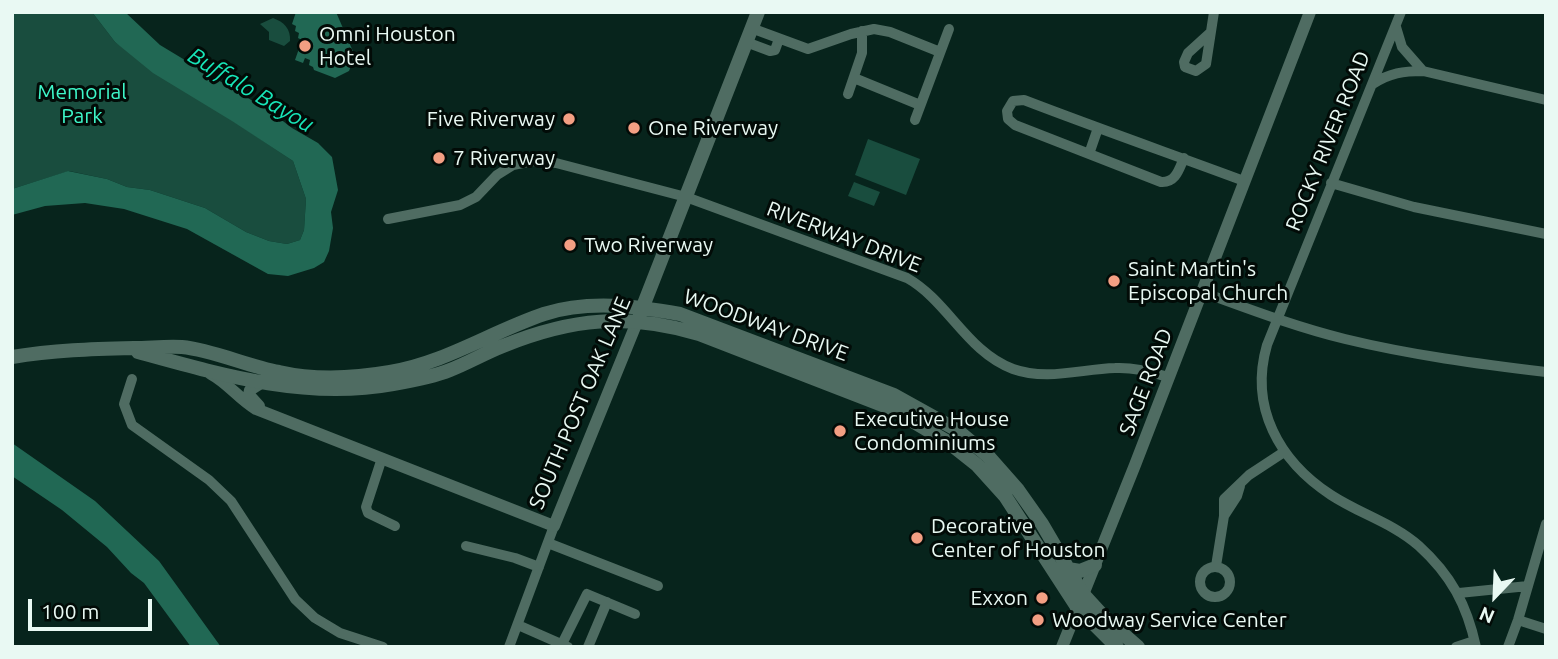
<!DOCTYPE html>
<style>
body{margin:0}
#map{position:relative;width:1558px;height:659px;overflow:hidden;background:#07241c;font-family:Ubuntu,sans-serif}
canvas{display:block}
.frame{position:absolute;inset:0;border:14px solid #e9f9f3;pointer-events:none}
.north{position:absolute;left:1460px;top:561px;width:70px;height:70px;-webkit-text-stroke:5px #020b07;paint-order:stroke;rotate:203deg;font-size:19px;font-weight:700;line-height:28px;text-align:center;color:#e9f9f3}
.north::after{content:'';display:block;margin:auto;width:24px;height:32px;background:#e9f9f3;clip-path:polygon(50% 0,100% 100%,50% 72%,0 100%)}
.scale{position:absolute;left:28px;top:599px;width:124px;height:32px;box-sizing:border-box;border:4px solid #e9f9f3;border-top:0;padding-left:9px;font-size:21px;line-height:24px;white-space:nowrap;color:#e9f9f3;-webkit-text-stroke:5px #020b07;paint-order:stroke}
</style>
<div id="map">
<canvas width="1558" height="659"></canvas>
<div class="frame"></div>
<div class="north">N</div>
<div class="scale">100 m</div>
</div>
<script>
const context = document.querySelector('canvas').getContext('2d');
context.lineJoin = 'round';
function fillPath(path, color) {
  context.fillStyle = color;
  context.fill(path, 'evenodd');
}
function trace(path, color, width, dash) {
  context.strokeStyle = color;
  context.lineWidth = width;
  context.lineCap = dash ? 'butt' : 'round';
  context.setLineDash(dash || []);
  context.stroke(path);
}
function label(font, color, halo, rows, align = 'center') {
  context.font = font + ' Ubuntu,sans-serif';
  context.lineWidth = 6;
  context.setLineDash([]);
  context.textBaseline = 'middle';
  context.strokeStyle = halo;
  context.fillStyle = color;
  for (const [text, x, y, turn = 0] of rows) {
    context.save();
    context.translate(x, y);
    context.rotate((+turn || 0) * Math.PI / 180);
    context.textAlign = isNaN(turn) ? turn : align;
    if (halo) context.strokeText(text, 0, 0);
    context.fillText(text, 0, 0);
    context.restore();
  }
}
const green = new Path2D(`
 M12 12H92L115 42 293 161 306 199 304 230 300 240 287 244 269 241 246 232 205 208 150 190 127 187 107 179 69 171 12 189Z
 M273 18C284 22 291 29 290 41L284 46 269 40V32L260 24Z
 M868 139 920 159 906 195 855 175Z
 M854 182 880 192 874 206 848 196Z`);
const water = new Path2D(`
 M92 12H125L160 45 271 112 292 128 318 143 332 157 338 190 331 212 333 228 329 251 324 262 314 268 288 276 268 274 187 229 124 209 85 203 45 206 12 215V189L68 171 107 179 127 187 150 190 205 208 246 232 269 241 287 244 300 240 304 230 306 199 293 161 232 121 153 73 115 42Z
 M296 12H336L355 56 349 71 335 78 314 70 313 67 309 65 310 60 305 58 303 63 295 60 302 40 298 38 299 33 295 31 296 26 292 24Z
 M12 443 95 501 159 561 221 647H191L144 583 131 573 107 547 62 510 12 476Z`);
const minor = new Path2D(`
 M1401 12 1267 345C1249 407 1279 461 1331 495 1360 514 1393 523 1419 546 1451 575 1467 605 1476 647
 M1396 27 1402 47 1423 71
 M751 28 808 49 851 34 874 29 890 32 940 52
 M1210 33 1188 53 1184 62 1185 67 1196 71 1206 64 1214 12
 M746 42 770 51 775 50 779 39
 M854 78 920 105
 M1373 84C1389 73 1404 71 1423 71L1546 100
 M848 94 862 53V31
 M915 120 949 29
 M1089 154 1098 128
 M1184 158C1179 169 1176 183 1161 182L1015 125 1008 119 1007 111 1013 101 1024 100C1097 128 1171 154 1244 181
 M1331 183 1414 207 1546 234
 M388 219 460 205 476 197 497 175 513 165 533 161 556 163 686 197 907 278C948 301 967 352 1013 369 1047 381 1081 369 1115 368 1134 367 1150 372 1168 377
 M1202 292C1249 309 1296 327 1345 339 1411 355 1478 364 1546 372
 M132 379 124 404 132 425 209 480 231 501 295 599 315 618 340 633 383 647
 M382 458 366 507 368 513 395 526
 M1224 516 1237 496 1240 486
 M548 543 658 586
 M466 546 515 558 539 567
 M1216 566 1224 516V499L1249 475 1284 452
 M1200 582a15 15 0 1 1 30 0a15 15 0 1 1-30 0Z
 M1459 593 1528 586
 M1518 620 1546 629
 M518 625 568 647
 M562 644 587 594 635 614
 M509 647 554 526
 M588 647 607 602
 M1456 647 1474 641
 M1508 647 1518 620 1546 524`);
const tertiary = new Path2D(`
 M211 374C228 383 239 399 256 409L554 526 637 322
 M259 406 249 395 250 390 261 383
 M1062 647 1135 465 1310 12`);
const secondary = new Path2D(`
 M640 314 758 12
 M138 352C221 375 306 400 393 384 411 381 433 377 450 370 468 363 485 353 503 346 572 318 627 313 699 334L890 408 948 442 977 465 1005 496 1077 607 1117 647
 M12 357C53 350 93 349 134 348 149 348 166 346 182 347 213 350 247 366 279 372 314 380 355 378 390 372 445 363 491 332 544 314 588 300 636 306 680 314L894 395 957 430 988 456 1018 490 1042 524 1083 594 1105 618 1138 647
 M1068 569 1080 571 1095 565`);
const markers = [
 [305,46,7,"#f39f83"],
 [569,119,7,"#f39f83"],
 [634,128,7,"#f39f83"],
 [439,158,7,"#f39f83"],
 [570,245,7,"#f39f83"],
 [1114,281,7,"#f39f83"],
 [840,431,7,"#f39f83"],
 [917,538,7,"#f39f83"],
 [1042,598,7,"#f39f83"],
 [1038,620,7,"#f39f83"]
];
const poiNames = [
 ["Omni Houston",319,34],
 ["Hotel",319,58],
 ["Five Riverway",555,119,"right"],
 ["One Riverway",648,128],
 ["7 Riverway",453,158],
 ["Two Riverway",584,245],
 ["Saint Martin's",1128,269],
 ["Episcopal Church",1128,293],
 ["Executive House",854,419],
 ["Condominiums",854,443],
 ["Decorative",931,526],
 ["Center of Houston",931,550],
 ["Exxon",1028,598,"right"],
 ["Woodway Service Center",1052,620]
];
const parkNames = [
 ["Memorial",82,92],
 ["Park",82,116]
];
const streetNames = [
 ["ROCKY RIVER ROAD",1328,141,-68],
 ["RIVERWAY DRIVE",844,237,21],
 ["WOODWAY DRIVE",766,325,20],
 ["SAGE ROAD",1146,382,-69],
 ["SOUTH POST OAK LANE",580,403,-67]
];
const waterNames = [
 ["Buffalo Bayou",251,90,31]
];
fillPath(green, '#194d3e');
fillPath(water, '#216854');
trace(minor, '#4f6c62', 10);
trace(tertiary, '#4f6c62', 12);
trace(secondary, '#4f6c62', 14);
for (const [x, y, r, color] of markers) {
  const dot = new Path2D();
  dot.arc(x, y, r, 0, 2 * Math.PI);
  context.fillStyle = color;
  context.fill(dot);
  trace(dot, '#020b07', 2.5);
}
label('21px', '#e9f9f3', '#020b07', poiNames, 'left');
label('21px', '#3ef7c9', '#020b07', parkNames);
label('21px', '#e9f9f3', '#020b07', streetNames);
label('italic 23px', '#17e6b8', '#020b07', waterNames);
</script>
